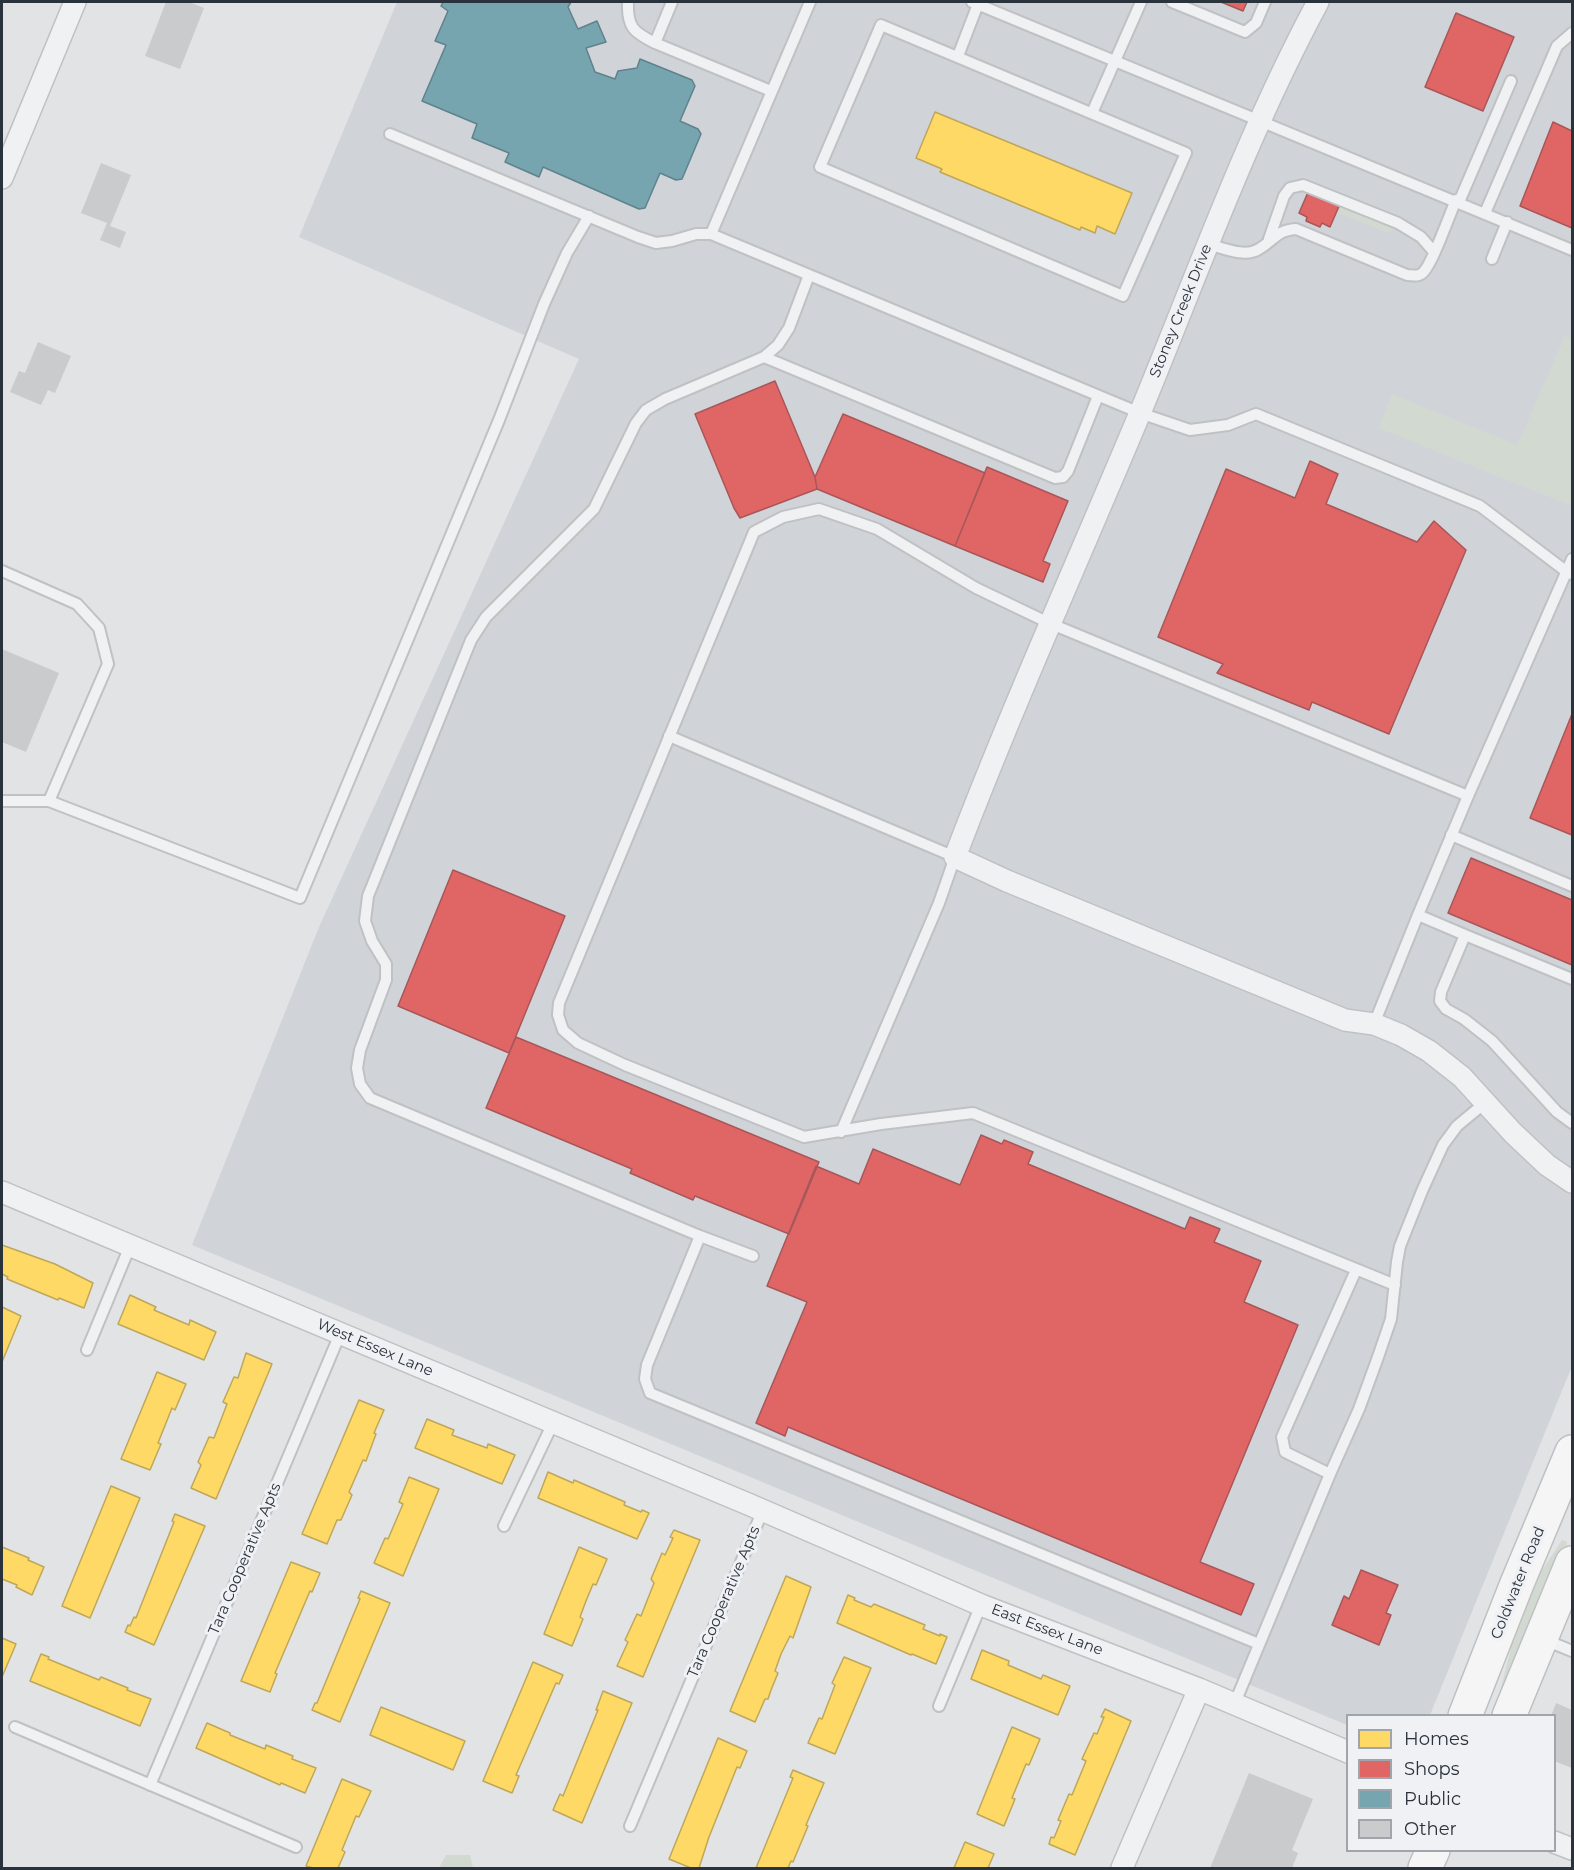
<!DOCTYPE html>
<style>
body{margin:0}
#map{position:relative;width:1574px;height:1870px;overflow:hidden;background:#e1e3e5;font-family:Montserrat,sans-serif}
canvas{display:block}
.frame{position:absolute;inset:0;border:3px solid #2a323c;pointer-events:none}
.legend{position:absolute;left:1346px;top:1714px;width:210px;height:138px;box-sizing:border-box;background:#eff1f5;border:2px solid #a0a5ab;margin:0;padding:8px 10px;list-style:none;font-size:18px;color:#2a323c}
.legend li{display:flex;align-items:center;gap:12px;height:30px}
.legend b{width:30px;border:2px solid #a0a5ab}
</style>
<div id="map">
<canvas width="1574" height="1870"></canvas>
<div class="frame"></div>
<ul class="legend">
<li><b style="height:16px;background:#ffd966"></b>Homes</li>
<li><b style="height:16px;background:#e06666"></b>Shops</li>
<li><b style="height:16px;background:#76a5af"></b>Public</li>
<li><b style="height:16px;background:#c9cbcd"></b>Other</li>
</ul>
</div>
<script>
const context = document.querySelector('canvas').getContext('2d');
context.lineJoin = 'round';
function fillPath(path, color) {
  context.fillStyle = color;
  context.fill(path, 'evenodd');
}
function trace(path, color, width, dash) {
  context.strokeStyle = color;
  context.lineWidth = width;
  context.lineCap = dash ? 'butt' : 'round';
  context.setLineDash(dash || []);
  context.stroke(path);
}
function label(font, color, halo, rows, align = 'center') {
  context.font = font + ' Montserrat,sans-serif';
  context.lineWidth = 6;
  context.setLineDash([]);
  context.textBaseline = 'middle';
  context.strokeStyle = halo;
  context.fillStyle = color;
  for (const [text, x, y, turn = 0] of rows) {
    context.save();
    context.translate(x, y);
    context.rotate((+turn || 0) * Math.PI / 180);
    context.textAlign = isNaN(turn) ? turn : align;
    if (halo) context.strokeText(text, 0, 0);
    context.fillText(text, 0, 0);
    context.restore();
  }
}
const built = new Path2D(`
 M397 2H1572V1366L1430 1715 1348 1716 1347 1725 192 1245 319 927 579 359 299 237Z`);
const green = new Path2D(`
 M1341 206 1393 229 1388 233 1338 213Z
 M1565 336 1572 339V506L1378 428 1392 394 1517 445Z
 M1562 1540 1566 1541 1567 1545 1498 1714 1495 1712 1516 1628 1537 1578Z
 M446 1855H470L473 1868H439Z`);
const homes = new Path2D(`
 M935 112 1132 193 1115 234 1097 226 1095 233 1081 227 1080 230 940 172 942 169 916 158Z
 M2 1245 55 1264 93 1283 84 1308 59 1298 58 1300 7 1279 8 1277 2 1274Z
 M130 1295 156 1307 154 1310 189 1325 190 1320 216 1332 204 1360 118 1324Z
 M2 1307 21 1316 2 1362Z
 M246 1353 272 1364 216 1499 191 1488 201 1465 198 1462 209 1437 214 1438 227 1404 223 1402 234 1377 238 1378Z
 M157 1372 186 1384 175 1410 172 1408 158 1443 161 1444 150 1470 121 1459Z
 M359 1400 384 1410 374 1433 376 1434 366 1461 363 1460 349 1492 352 1495 341 1520H337L327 1544 302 1534Z
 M427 1419 454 1430 452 1435 487 1448 488 1444 515 1455 502 1484 415 1448Z
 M548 1472 573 1483 574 1480 625 1502 624 1505 641 1512 642 1510 649 1513 637 1539 538 1498Z
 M409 1477 439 1489 403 1576 374 1563 385 1538 388 1539 403 1504 399 1502Z
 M111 1486 140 1498 90 1618 62 1606Z
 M175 1514 205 1526 154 1645 125 1632 128 1625 130 1626 134 1617 136 1618 174 1522 172 1521Z
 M674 1530 700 1540 643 1677 617 1666 628 1642 625 1640 637 1614 641 1616 654 1583 651 1579 662 1553 665 1555 673 1538 670 1537Z
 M2 1547 29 1558 28 1560 44 1567 32 1595 16 1587 17 1585 2 1579Z
 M579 1547 607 1559 596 1585 593 1584 586 1601 580 1617 583 1619 572 1646 544 1634Z
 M291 1562 320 1573 312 1592 310 1591 275 1673 277 1674 270 1692 241 1681Z
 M786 1576 811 1587 793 1638 790 1636 781 1654 775 1671 778 1673 771 1690 768 1699H765L755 1722 730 1711Z
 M361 1591 390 1603 340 1722 312 1710 315 1703H317L352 1618 360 1599 358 1598Z
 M848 1595 855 1598 854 1600 871 1607 874 1604 925 1625 923 1629 940 1636V1634L947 1637 936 1664 912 1654 911 1655 837 1623Z
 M2 1638 16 1644 2 1677Z
 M982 1650 1009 1661 1008 1665 1041 1679 1043 1675 1070 1686 1058 1715 971 1679Z
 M41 1654 49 1657 48 1659 99 1680 101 1677 128 1688 127 1690 151 1699 140 1726 30 1681Z
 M844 1657 871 1668 835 1754 808 1743 819 1718 822 1719 835 1685 832 1683Z
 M533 1662 563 1675 559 1684 556 1683 523 1759 516 1775 519 1776 512 1793 483 1781Z
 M603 1691 632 1703 582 1823 553 1810 560 1794 563 1796 598 1710H596Z
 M381 1707 465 1741 453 1770 370 1735Z
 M1105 1709 1131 1721 1075 1855 1049 1844 1051 1837 1054 1838 1061 1821 1058 1820 1069 1794 1072 1795 1086 1761 1082 1759 1094 1733 1097 1734 1104 1717H1101Z
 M207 1723 230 1733V1735L265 1749 266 1745 293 1756 292 1759 316 1768 305 1793 281 1783 280 1785 196 1748Z
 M1012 1727 1040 1739 1029 1765 1026 1764 1012 1798 1015 1799 1004 1826 977 1814Z
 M718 1738 747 1751 740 1768 737 1767 709 1837 699 1868H691L669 1859Z
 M793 1770 824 1783 806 1825 808 1826 793 1862 791 1861 788 1868H756L793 1778 790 1777Z
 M342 1779 371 1791 359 1817 356 1816 342 1850 345 1852 338 1868H313L306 1866Z
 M965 1842 994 1854 988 1868H954Z`);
const shops = new Path2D(`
 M1221 2H1247L1243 11Z
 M1456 13 1514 37 1483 111 1425 87Z
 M1553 122 1572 131V228L1520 206Z
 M1309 190 1340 204 1330 227 1322 223 1320 227 1306 221 1307 217 1299 213Z
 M775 381 815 477 817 489 740 518 734 508 695 414Z
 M843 414 985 473 955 546 817 489 815 477Z
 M1310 461 1338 474 1326 504 1417 542 1434 521 1466 550 1389 734 1312 702 1309 710 1217 673 1223 664 1158 637 1226 469 1295 498Z
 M987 467 1068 501 1043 561 1050 564 1043 582 955 546Z
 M1572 714V835L1530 818Z
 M1471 858 1572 900V965L1448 913Z
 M453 870 565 916 509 1053 398 1006Z
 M516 1037 819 1162 789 1234 695 1196 693 1200 630 1173 632 1169 486 1108Z
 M981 1135 1002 1144 1004 1140 1033 1152 1028 1164 1185 1229 1190 1217 1220 1229 1214 1242 1261 1261 1244 1302 1298 1325 1200 1562 1254 1584 1241 1615 788 1427 785 1436 756 1423 807 1302 767 1286 816 1166 859 1184 873 1149 960 1185Z
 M1361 1570 1398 1585 1386 1613 1391 1615 1379 1645 1332 1625 1344 1596 1349 1599Z`);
const public = new Path2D(`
 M443 2H571L568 7 578 29 597 21 606 42 586 48 595 72 615 79 618 71 637 68 640 59 692 80 695 86 680 121 698 129 701 134 682 179 676 180 660 173 645 208 639 209 543 167 539 177 505 162 509 153 472 138 477 124 422 101 446 45 435 41 448 11 441 6Z`);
const building = new Path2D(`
 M166 2H189L204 8 180 69 145 56Z
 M101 163 131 175 110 226 126 232 120 248 100 240 107 223 81 213Z
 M38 342 71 356 55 393 48 390 41 405 10 392 19 371 25 373Z
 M2 649 59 673 26 752 2 742Z
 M1556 1703 1572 1710V1768L1554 1761V1716H1551Z
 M1249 1773 1313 1799 1292 1850 1298 1853 1292 1868H1210Z`);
const service = new Path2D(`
 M628 2C627 27 633 32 655 43
 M672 2 655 43 771 91
 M972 2 1572 250
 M1172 2 1245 32 1256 23 1265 2
 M881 25 1186 153 1123 296 820 167Z
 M958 56 978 4
 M1092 113 1141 2
 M390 134 638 237 656 243 672 241 696 234H711L1140 413 1190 430 1228 425 1256 414 1480 506 1567 572 1572 574
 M1459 202 1511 81
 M1485 213 1557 46 1572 33
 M711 234 810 2
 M1269 239 1284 196 1290 188 1303 185 1398 223 1421 237 1434 252
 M1208 244C1223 248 1245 258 1259 249 1276 239 1275 231 1296 229L1407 275C1412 275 1417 277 1421 274 1431 269 1450 213 1456 200
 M1492 259 1507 222
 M764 357 1055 478 1063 477 1068 471 1098 396
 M2 571 77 604 99 628 108 664 49 801
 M669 736 955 857 939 903 841 1132
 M2 801H49L300 898 499 420 544 304 567 253 589 216
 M1451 835 1572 886
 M1418 915 1465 935 1441 992 1440 1001 1446 1009 1464 1019 1492 1041 1557 1112 1572 1123
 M1465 935 1572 979
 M1374 1024 1418 915 1468 796 1572 559
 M700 1236 647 1365 645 1379 650 1393 1259 1644
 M753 1256 700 1236 370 1098 360 1084 357 1068 360 1050 386 980V964L372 941 365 921 368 896 471 640 486 617 594 509 636 423 646 410 665 399 764 357 778 345 789 328 809 275
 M1395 1285 973 1113 881 1124 804 1137 625 1065 578 1043 563 1030 558 1015 559 1003 754 532 783 517 819 509 877 529 976 588 1049 623 1468 796
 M87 1350 130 1246
 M1330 1474 1285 1452 1282 1437 1356 1270
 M504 1526 553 1423
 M1545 1640 1572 1651
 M1234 1705 1330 1474 1359 1409 1378 1357 1391 1319 1397 1262 1400 1246 1422 1191 1443 1145 1457 1126 1486 1102
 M939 1706 981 1605
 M15 1727 296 1847
 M150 1785 340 1334
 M630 1826 763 1510`);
const minor = new Path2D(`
 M1318 2C1247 134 1197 275 1140 413 1078 561 1012 707 955 857L1007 881 1345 1020 1374 1024 1401 1035 1429 1051 1462 1077 1513 1133 1547 1165 1572 1182
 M2 178 75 2
 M2 1192 748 1504 981 1605 1199 1689 1348 1752
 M1554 1842 1572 1849
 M1122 1868 1199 1689`);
const primary = new Path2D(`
 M1465 1716 1516 1586 1572 1452
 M1509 1716 1572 1563
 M1425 1868 1433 1850`);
const streetNames = [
 ["Stoney Creek Drive",1181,311,-68],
 ["West Essex Lane",375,1348,23],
 ["Tara Cooperative Apts",245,1559,-67],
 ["Coldwater Road",1518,1583,-68],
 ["Tara Cooperative Apts",724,1602,-67],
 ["East Essex Lane",1047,1630,21]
];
fillPath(built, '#d0d3d8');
fillPath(green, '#d2d9d1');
fillPath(homes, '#ffd966');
trace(homes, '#bfa759', 1.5);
fillPath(shops, '#e06666');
trace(shops, '#a95659', 1.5);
fillPath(public, '#76a5af');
trace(public, '#5f828c', 1.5);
fillPath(building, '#c9cbcd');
trace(service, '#bfc1c3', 14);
trace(minor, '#bfc1c3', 24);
trace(primary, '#bec0c2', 36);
trace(service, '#f0f1f3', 10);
trace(minor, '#f0f1f3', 21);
trace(primary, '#f5f5f6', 33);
label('15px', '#2a323c', '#eff1f5', streetNames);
</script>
